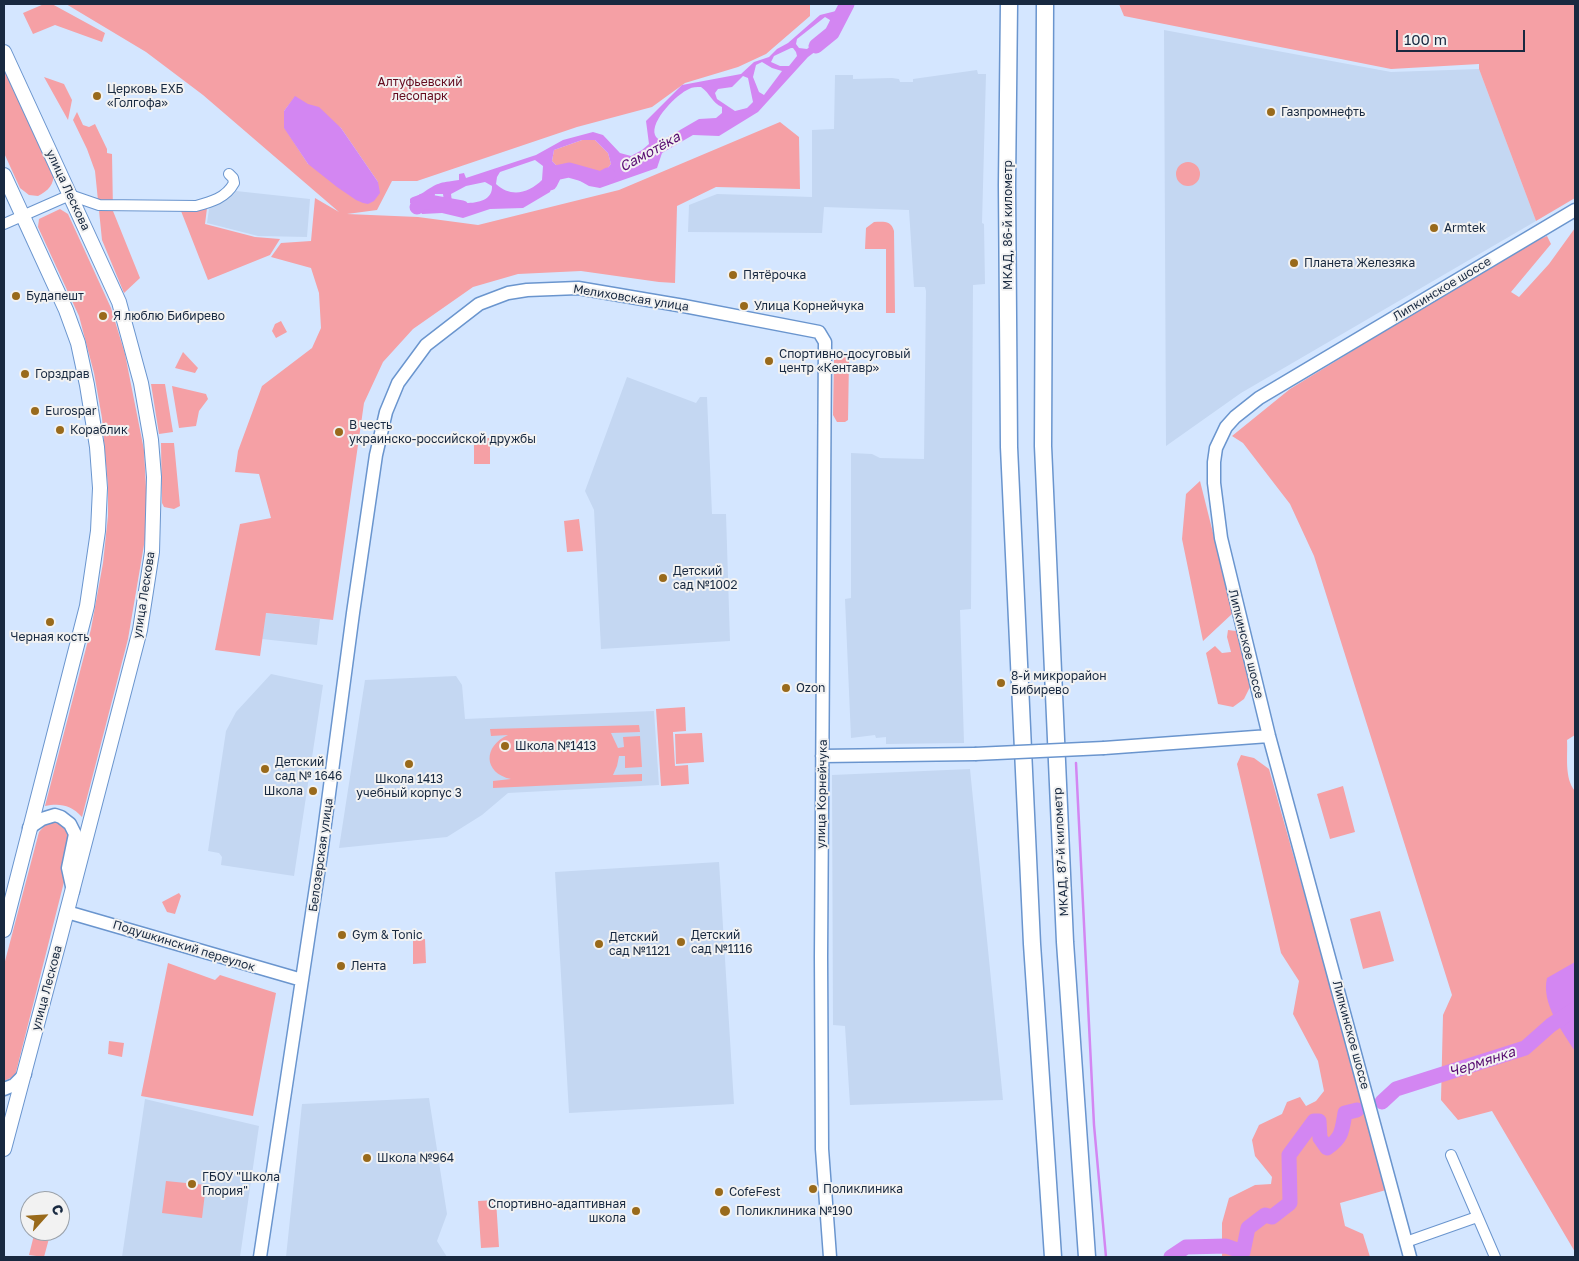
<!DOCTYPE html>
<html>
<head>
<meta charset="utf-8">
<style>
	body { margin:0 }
	#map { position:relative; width:1579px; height:1261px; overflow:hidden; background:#d4e6ff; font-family:"Golos Text",sans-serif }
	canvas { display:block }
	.frame { position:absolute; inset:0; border:5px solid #182940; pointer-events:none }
	.north { position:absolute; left:20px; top:1191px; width:50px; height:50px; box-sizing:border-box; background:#f2f2f2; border:1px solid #9ba2ab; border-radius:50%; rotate:64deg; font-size:14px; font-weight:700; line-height:20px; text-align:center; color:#182940 }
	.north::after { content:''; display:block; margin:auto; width:18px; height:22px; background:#996a1b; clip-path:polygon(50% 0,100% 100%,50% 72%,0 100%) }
	.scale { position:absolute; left:1396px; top:30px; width:129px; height:22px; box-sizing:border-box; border:2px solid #182940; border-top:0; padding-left:6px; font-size:15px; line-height:18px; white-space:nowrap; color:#182940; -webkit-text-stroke:4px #f2f2f2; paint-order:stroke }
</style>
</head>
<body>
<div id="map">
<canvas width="1579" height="1261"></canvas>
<div class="frame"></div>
<div class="north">С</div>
<div class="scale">100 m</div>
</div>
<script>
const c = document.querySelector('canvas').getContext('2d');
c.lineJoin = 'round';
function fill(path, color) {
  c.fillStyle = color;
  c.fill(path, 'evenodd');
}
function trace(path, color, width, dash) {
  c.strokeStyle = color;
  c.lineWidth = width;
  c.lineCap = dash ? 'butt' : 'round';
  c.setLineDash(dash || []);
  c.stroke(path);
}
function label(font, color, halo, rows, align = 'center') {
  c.font = font + ' "Golos Text",sans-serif';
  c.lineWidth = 4;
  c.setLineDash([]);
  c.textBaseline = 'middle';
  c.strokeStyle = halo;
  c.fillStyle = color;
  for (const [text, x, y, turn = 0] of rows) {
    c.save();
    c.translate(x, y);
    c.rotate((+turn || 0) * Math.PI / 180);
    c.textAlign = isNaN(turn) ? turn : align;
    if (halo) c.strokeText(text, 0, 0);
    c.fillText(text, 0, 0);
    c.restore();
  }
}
fill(new Path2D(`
	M 1164,30 L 1391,72 L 1479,69 L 1536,221 L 1241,393 L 1166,446 Z
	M 977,70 L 978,74 L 986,74 L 982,223 L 984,224 L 985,284 L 973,285 L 971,609 L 960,610 L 964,743 L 886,744 L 886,737 L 876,738 L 875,735 L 851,738 L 845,599 L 851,598 L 851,453 L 872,454 L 880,458 L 924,459 L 926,291 L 925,287 L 914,287 L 909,210 L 824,207 L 822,233 L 688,232 L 689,205 L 717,194 L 812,197 L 812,130 L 834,129 L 835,75 L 853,75 L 853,79 L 892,78 L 899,79 L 900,82 L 913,82 L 913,79 Z
	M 236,191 L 310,199 L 307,237 L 258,236 L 207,223 L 209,209 Z
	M 627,377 L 696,403 L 700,397 L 707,397 L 712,514 L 726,514 L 730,641 L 601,649 L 594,510 L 585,491 Z
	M 265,613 L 320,619 L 317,645 L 262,639 Z
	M 271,674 L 323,685 L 294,876 L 221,865 L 222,857 L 219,853 L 208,851 L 226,731 L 236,712 Z
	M 456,676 L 462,685 L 465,719 L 654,711 L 659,785 L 508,793 L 482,815 L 447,837 L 339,848 L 365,680 Z
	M 970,769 L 1003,1100 L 850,1105 L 845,1026 L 833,1025 L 832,775 Z
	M 719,862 L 734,1104 L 569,1113 L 555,872 Z
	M 429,1098 L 447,1214 L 437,1241 L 447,1257 L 286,1257 L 302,1104 Z
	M 145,1099 L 259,1126 L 240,1257 L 122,1257 Z`), '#c4d7f2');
fill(new Path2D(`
	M 44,4 L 52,4 L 105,33 L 102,42 L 55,25 L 33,34 L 23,13 Z
	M 66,4 L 810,4 L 810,16 L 766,54 L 738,67 L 685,83 L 652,107 L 577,127 L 417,181 L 392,181 L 377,210 L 347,214 L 418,217 L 478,225 L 619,190 L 780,122 L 799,137 L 800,189 L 716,187 L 677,206 L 675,283 L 659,282 L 581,271 L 518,274 L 473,287 L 413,329 L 383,362 L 364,403 L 333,620 L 266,613 L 260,656 L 215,650 L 240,524 L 271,518 L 259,474 L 235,472 L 238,451 L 262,386 L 312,348 L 321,328 L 319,293 L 311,268 L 271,257 L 281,243 L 311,241 L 315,198 L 339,212 L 203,95 L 146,52 ZM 295,97 L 341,128 L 378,182 L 308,164 L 284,127 L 284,111 Z
	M 1119,4 L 1575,4 L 1575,198 L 1536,221 L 1479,69 L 1479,64 L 1391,69 L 1124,16 Z
	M 4,68 L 53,173 C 55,184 48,191 38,196 L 29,195 L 20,188 L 4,153 Z
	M 44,77 L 64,84 L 72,100 L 68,120 Z
	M 77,112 L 83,125 L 89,127 L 95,124 L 107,149 L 107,153 L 112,154 L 113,211 L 140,278 L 124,293 L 102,240 L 95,171 L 87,149 L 73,120 Z
	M 582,140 L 595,140 L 608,153 L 611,164 L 602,175 C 583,177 565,176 552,161 L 554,150 Z
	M1176 174a12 12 0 1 1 24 0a12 12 0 1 1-24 0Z
	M 207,208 L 205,224 L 255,237 L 280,239 L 270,255 L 208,280 L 181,211 Z
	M 60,209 L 68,214 L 111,308 L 125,354 L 144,450 L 146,488 L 146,533 L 128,639 L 82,817 C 71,805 60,803 45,806 L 91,629 L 103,563 L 108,516 L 108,487 L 102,418 L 94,373 L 79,316 L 38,227 L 39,219 Z
	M 874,222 C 883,222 891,220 894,231 L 895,313 L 886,313 L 886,249 L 865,249 L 866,228 Z
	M 1575,228 L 1575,735 L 1567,740 C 1568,755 1564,778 1575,791 L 1575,1252 L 1492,1111 L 1458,1120 L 1441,1100 L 1443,1015 L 1452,995 L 1314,556 L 1290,504 L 1243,443 L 1232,436 L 1290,389 L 1526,245 L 1547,236 L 1551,244 L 1511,292 L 1519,297 L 1549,264 Z
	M 281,321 L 287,332 L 276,338 L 272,331 L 275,324 Z
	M 183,352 L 198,368 L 195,373 L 175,368 Z
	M 842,355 L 847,357 L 849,360 L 848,420 L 845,422 L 837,422 L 833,415 L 834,360 Z
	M 151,384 L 165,384 L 173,432 L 159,434 Z
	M 172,386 L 206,394 L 208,399 L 199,411 L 196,426 L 179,428 Z
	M 474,438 L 490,438 L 490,464 L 474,464 Z
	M 161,443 L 174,443 L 180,506 L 174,509 L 164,507 L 162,503 Z
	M 1200,481 L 1233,613 L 1203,641 L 1182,539 L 1186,494 Z
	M 579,519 L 583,551 L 567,552 L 564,521 Z
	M 1228,630 L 1236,631 L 1252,683 L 1244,699 L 1233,707 L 1218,704 L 1206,653 L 1215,646 L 1222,653 L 1231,652 L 1227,637 Z
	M 685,707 L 686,731 L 673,732 L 675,766 L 688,765 L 689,784 L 661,786 L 656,709 Z
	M 639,725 L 640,732 L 611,733 L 618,748 L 624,747 L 623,737 L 640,736 L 642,767 L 625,768 L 625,756 L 619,756 L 617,766 L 613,775 L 642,774 L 642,781 L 493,788 L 493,781 L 511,779 C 483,773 483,746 508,735 L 491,736 L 490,729 Z
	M 702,733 L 704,762 L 676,764 L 675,734 Z
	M 1241,755 L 1254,758 L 1269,769 L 1365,1109 L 1386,1190 L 1340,1203 L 1345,1226 L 1363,1234 L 1370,1257 L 1222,1257 L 1222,1223 L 1229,1198 L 1255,1185 L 1271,1184 L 1272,1177 L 1255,1156 L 1252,1140 L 1259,1125 L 1282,1114 L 1287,1102 L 1300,1097 L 1306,1106 L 1316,1101 L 1324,1091 L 1318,1061 L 1293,1014 L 1299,981 L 1281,953 L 1237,764 Z
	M 1343,786 L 1355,832 L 1330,839 L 1317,794 Z
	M 52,822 L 64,824 L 71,833 L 65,878 L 15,1076 L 4,1081 L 4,965 L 39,832 L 46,824 Z
	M 179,893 L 181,896 L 175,914 L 167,912 L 162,902 Z
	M 1380,911 L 1394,961 L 1363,969 L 1350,919 Z
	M 425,939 L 426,963 L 413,964 L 413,940 Z
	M 168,963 L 215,980 L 220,975 L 276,993 L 253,1116 L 141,1096 Z
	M 109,1041 L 124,1043 L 122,1057 L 108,1054 Z
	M 166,1181 L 206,1185 L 202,1218 L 162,1213 Z
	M 496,1200 L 499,1247 L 481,1248 L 478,1201 Z
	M 35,1231 L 51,1231 L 44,1257 L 29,1255 Z`), '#f5a0a5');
fill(new Path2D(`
	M 840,10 L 845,13 L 824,45 L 808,57 L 758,112 L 719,136 L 693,135 L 662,153 L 657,168 L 600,188 L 589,186 L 573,177 L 559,177 L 553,183 L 550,192 L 523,208 L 490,209 L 463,218 L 442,213 L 422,214 L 417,207 L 410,203 L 410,199 C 413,196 417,196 421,194 C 439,182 438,183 459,180 L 459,174 L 464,173 L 466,178 L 536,155 L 563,140 L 593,132 L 603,135 L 620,153 L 631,156 L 642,150 L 649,144 L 646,121 L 682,85 L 741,74 L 754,62 L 769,57 L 777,49 L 788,43 L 820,15 ZM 825,17 L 830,20 C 829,34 818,41 807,49 L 799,48 L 796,44 L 797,39 ZM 791,48 L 793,48 L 796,52 L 797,56 L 789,66 L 780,66 L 771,62 L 774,56 ZM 762,62 L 772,68 L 782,71 L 764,95 L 759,92 L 753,77 L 756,65 ZM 743,76 L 748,78 L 753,102 L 747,108 L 735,111 L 717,99 L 715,93 L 718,89 L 732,87 ZM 701,87 C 710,93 712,103 722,107 L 722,113 L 716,118 L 699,119 L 661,141 C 659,139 656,138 655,135 C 650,121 677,94 689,89 C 692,87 697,87 701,87 ZM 582,140 L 595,140 L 608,153 L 611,164 L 602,175 C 584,177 565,176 552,161 L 554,150 ZM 535,160 L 543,166 L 542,180 C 529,193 511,198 496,184 L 497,177 L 500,172 ZM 485,182 L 492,186 C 493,205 466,204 452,202 L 451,194 L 466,186 ZM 435,194 L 443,194 L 444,201 L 442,206 L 436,205 L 434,200 Z
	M 295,96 L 308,104 L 319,107 L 341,128 L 378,182 L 380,193 L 374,201 L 368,204 L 363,203 L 356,200 L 337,187 L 308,164 L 284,128 L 284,111 Z
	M 1575,962 L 1575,1051 C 1562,1031 1541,1003 1547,978 Z`), '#d386f2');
trace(new Path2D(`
	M 1076,763 L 1094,1125 L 1106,1257`), '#d386f2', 2.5);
trace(new Path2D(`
	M 816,46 L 832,33 L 847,4
	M 550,183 L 555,173 L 569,170 L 601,179 L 608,175
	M 417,207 L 423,201 L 462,208
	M 1382,1102 L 1396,1089 L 1525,1048 L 1551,1025 L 1575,1009
	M 1171,1257 L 1186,1247 L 1226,1246 L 1243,1252 L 1248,1228 L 1265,1215 L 1272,1217 L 1290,1203 L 1289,1155 L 1314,1121 L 1319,1121 L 1320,1138 L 1327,1148 C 1342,1138 1342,1131 1345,1113 L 1357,1110`), '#d386f2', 15);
const minor = new Path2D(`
	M 4,224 L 70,195 L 99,205 L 196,206 C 211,202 226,198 234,183 L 233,178 L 229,174
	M 1451,1155 L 1495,1257
	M 1406,1242 L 1477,1217`);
const tertiary = new Path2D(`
	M 1104,748 L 1269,736
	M 822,756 L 975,754
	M 29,828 L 42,819 L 55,815 L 61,817 L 70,824 L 75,834 L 68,868 L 73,891
	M 67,912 L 302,980
	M 4,1089 L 14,1085 L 25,1074
	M 260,1257 L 321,854 L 353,613 L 376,455 L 386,412 L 398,383 L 426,345 L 479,304 L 508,293 L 527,290 L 578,288 L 684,306 L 819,332 L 825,342 L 821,956 L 822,1149 L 830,1257
	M 1410,1257 L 1269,736 L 1221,538 L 1214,483 L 1214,462 L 1216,448 L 1226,427 L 1235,417 L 1259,398 L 1575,210`);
const secondary = new Path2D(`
	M 4,52 L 119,302 L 141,383 L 151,440 L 154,477 L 152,552 L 140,630 L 59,942 L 4,1149
	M 4,175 L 66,310 L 78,343 L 87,385 L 97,447 L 100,488 L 98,531 L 87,606 L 4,930`);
const trunk = new Path2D(`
	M 1009,4 L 1007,185 L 1009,447 L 1032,944 L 1053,1257
	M 1045,4 L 1043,446 L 1065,942 L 1087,1257`);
trace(minor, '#6a95ce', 12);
trace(tertiary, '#6a95ce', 15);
trace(secondary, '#6a95ce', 16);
trace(trunk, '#6a95ce', 19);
trace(minor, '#fff', 10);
trace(tertiary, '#fff', 12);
trace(secondary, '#fff', 14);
trace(trunk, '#fff', 16);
const tertiaryBridge = new Path2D(`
	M 975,754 L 1104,748`);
trace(tertiaryBridge, '#6a95ce', 15, []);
trace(tertiaryBridge, '#fff', 12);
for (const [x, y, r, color] of [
	[97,96,5,"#996a1b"],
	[1271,112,5,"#996a1b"],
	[1434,228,5,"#996a1b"],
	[1294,263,5,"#996a1b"],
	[733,275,5,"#996a1b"],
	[16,296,5,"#996a1b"],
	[744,306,5,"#996a1b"],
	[103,316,5,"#996a1b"],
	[769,361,5,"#996a1b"],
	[25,374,5,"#996a1b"],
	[35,411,5,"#996a1b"],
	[60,430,5,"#996a1b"],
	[339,432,5,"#996a1b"],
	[663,578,5,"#996a1b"],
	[50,622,5,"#996a1b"],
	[1001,683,5,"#996a1b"],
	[786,688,5,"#996a1b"],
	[505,746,5,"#996a1b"],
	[409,764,5,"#996a1b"],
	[265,769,5,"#996a1b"],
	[313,791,5,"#996a1b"],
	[342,935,5,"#996a1b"],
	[681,942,5,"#996a1b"],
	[599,944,5,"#996a1b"],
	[341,966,5,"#996a1b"],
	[367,1158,5,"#996a1b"],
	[192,1184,5,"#996a1b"],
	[813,1189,5,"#996a1b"],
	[719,1192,5,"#996a1b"],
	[636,1211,5,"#996a1b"],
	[725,1211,6,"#996a1b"]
]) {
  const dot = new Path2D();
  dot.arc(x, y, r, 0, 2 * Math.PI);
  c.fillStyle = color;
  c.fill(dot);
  trace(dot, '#f2f2f2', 2);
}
label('12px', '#630a1e', '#f2f2f2', [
	["Алтуфьевский",420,82],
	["лесопарк",420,96]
]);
label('12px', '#182940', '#f2f2f2', [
	["Церковь ЕХБ",107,89],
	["«Голгофа»",107,103],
	["Газпромнефть",1281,112],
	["Armtek",1444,228],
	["Планета Железяка",1304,263],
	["Пятёрочка",743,275],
	["Будапешт",26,296],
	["Улица Корнейчука",754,306],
	["Я люблю Бибирево",113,316],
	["Спортивно-досуговый",779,354],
	["центр «Кентавр»",779,368],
	["Горздрав",35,374],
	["Eurospar",45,411],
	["В честь",349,425],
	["украинско-российской дружбы",349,439],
	["Кораблик",70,430],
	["Детский",673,571],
	["сад №1002",673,585],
	["Черная кость",50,637,"center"],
	["8-й микрорайон",1011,676],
	["Бибирево",1011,690],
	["Ozon",796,688],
	["Школа №1413",515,746],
	["Детский",275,762],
	["сад № 1646",275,776],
	["Школа 1413",409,779,"center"],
	["учебный корпус 3",409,793,"center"],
	["Школа",303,791,"right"],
	["Gym & Tonic",352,935],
	["Детский",691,935],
	["сад №1116",691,949],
	["Детский",609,937],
	["сад №1121",609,951],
	["Лента",351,966],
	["Школа №964",377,1158],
	["ГБОУ \"Школа",202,1177],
	["Глория\"",202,1191],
	["Поликлиника",823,1189],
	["CofeFest",729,1192],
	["Спортивно-адаптивная",626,1204,"right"],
	["школа",626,1218,"right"],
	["Поликлиника №190",736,1211]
], 'left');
label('12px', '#182940', '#f2f2f2', [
	["улица Лескова",68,190,65],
	["МКАД, 86-й километр",1008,225,-90],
	["Липкинское шоссе",1442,289,-31],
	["Мелиховская улица",631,298,9],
	["улица Лескова",144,595,-81],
	["Липкинское шоссе",1246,644,76],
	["улица Корнейчука",822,794,-89],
	["МКАД, 87-й километр",1061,852,-93],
	["Белозерская улица",321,855,-82],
	["Подушкинский переулок",184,946,17],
	["улица Лескова",47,988,-75],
	["Липкинское шоссе",1351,1035,75]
]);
label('italic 14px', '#570b70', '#f2f2f2', [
	["Самотёка",650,152,-29],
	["Чермянка",1482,1062,-18]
]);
</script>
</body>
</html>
